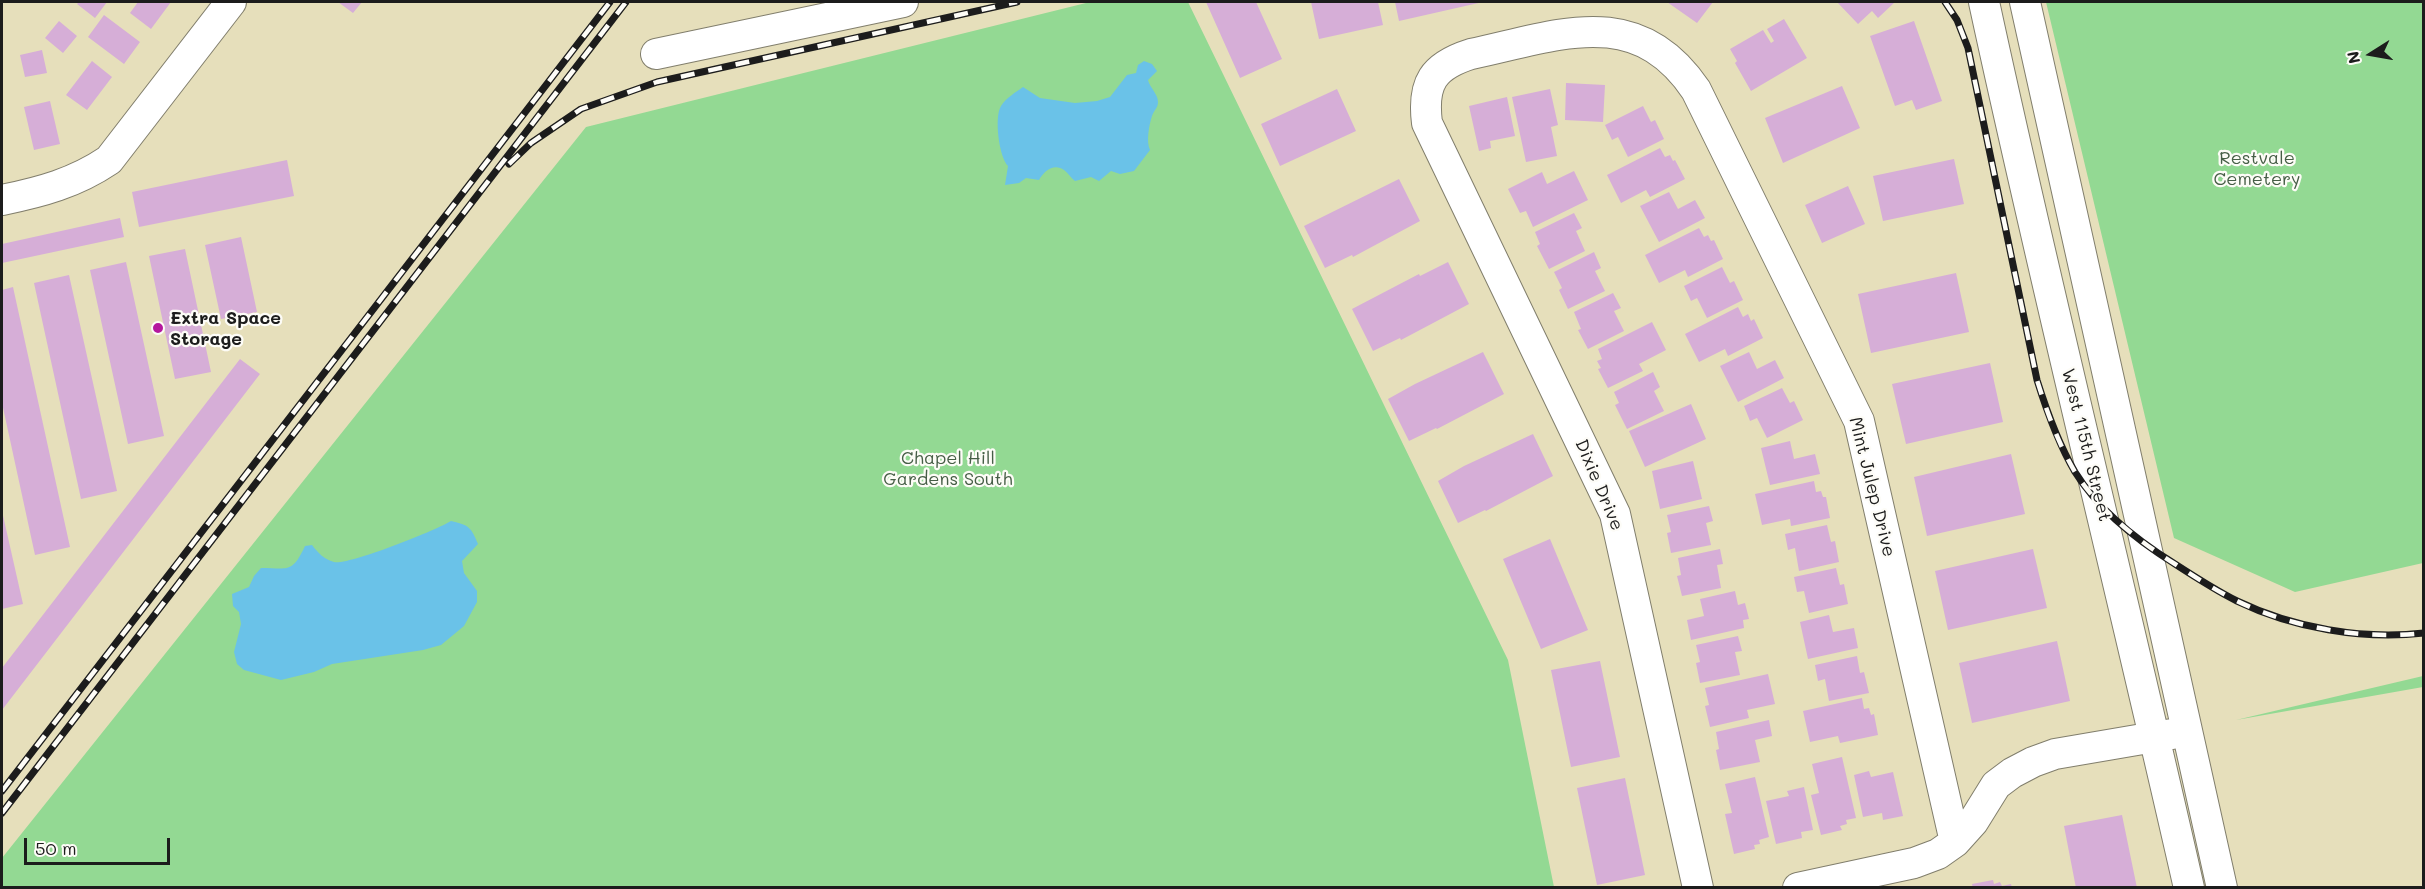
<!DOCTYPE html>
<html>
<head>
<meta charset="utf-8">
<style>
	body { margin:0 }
	#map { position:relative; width:2425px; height:889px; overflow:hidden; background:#e6dfbb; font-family:Mali,sans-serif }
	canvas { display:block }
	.frame { position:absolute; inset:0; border:3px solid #1c1c1c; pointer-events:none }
	.north { position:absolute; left:2341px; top:24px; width:60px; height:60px; -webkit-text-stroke:4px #fdfcf7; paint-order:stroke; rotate:259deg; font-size:16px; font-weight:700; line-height:24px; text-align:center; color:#1c1c1c }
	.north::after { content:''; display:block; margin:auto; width:21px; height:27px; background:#1c1c1c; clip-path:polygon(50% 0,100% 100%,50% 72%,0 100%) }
	.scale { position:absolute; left:24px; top:838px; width:146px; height:27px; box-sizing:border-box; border:3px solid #1c1c1c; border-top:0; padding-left:8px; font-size:18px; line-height:21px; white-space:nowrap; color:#1c1c1c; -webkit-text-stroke:4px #fdfcf7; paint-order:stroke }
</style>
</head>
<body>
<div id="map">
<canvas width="2425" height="889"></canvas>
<div class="frame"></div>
<div class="north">N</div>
<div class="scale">50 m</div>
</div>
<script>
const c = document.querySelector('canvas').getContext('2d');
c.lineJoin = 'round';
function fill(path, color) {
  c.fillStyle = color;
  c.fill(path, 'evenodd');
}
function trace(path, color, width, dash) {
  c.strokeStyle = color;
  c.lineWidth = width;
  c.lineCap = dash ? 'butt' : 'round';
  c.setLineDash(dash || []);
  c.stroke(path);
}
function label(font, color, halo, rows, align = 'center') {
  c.font = font + ' Mali,sans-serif';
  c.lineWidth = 4.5;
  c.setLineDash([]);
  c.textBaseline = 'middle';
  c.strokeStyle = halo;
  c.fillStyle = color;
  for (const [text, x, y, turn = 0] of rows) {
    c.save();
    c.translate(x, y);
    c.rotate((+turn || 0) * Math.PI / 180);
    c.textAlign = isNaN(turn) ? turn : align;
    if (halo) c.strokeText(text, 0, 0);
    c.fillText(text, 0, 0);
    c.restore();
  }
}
fill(new Path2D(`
	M 1090,2 L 1188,2 L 1508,660 L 1554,887 L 2,888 L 2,858 L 586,127 Z
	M 2046,2 L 2423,2 L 2423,563 L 2295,592 L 2174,538 Z
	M 2423,676 L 2423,687 L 2236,720 Z`), '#93d993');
fill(new Path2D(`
	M 1144,61 L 1152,64 L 1157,71 L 1148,80 C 1150,88 1158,94 1158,102 C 1158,108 1154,110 1152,116 C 1149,125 1146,142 1150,150 L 1134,171 L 1120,174 L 1111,171 L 1099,181 L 1091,177 L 1075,181 C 1071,178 1068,173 1064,170 C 1054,163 1044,171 1039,180 L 1026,178 L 1019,183 L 1005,185 L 1008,166 C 999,157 994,117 1001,106 C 1006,98 1016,92 1023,87 L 1040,98 L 1075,103 L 1097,101 L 1110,97 L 1127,75 L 1136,73 L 1138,65 Z
	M 451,521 C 469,525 471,527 478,544 L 462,561 L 464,573 L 477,591 L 477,602 L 464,626 L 441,645 L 423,650 L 332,664 L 314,672 L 281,680 L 244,670 L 237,664 L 234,652 L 241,624 L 239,612 L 233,606 L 232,594 L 249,587 L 254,576 L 261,568 C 288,568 292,574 305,546 L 312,545 C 318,553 324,559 334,562 C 347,566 437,530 451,521 Z`), '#6ac2e8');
fill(new Path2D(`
	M 79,2 L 107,2 L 95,18 L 77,4 Z
	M 138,2 L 171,2 L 151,29 L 130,13 Z
	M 338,2 L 362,2 L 353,13 Z
	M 1206,2 L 1256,2 L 1282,59 L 1240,78 Z
	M 1311,2 L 1378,2 L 1383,25 L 1319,39 Z
	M 1395,2 L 1483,2 L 1399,21 Z
	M 1667,2 L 1713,2 L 1697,23 Z
	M 1837,2 L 1895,2 L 1878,18 L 1872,11 L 1858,24 Z
	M 104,15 L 140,42 L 124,64 L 88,37 Z
	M 1784,19 L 1807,58 L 1751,91 L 1735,63 L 1737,61 L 1730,49 L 1763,30 L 1771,43 L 1774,41 L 1767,29 Z
	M 59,21 L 77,36 L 63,53 L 45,38 Z
	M 1914,21 L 1942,101 L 1916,110 L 1912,100 L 1895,106 L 1870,36 Z
	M 42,50 L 47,73 L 25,77 L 20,55 Z
	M 92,61 L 112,77 L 87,110 L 66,95 Z
	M 1566,83 L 1605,85 L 1603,122 L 1565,120 Z
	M 1842,86 L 1860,128 L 1783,163 L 1765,118 Z
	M 1337,89 L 1356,131 L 1280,166 L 1261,124 Z
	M 1550,89 L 1558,125 L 1551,127 L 1557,156 L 1526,162 L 1512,97 Z
	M 1507,97 L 1515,136 L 1490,141 L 1491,148 L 1479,151 L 1469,106 Z
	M 50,101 L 60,144 L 34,150 L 24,107 Z
	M 1643,106 L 1651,122 L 1655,120 L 1664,139 L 1628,157 L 1618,137 L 1612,140 L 1605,125 Z
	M 1660,148 L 1665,157 L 1670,155 L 1673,161 L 1675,160 L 1685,179 L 1650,197 L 1646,190 L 1621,203 L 1607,175 Z
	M 1954,159 L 1964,204 L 1883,221 L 1873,176 Z
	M 287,160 L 294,196 L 139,227 L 132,192 Z
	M 1574,171 L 1588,200 L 1533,227 L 1526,211 L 1520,213 L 1508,189 L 1542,172 L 1547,184 Z
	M 1399,179 L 1420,221 L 1353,257 L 1352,255 L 1325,268 L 1304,226 Z
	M 1848,186 L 1865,224 L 1822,243 L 1805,205 Z
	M 1669,192 L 1678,209 L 1695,200 L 1705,218 L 1659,242 L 1640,206 Z
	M 1574,213 L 1582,228 L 1576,231 L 1585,251 L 1549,269 L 1537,246 L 1540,244 L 1535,232 Z
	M 120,218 L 124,237 L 2,263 L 2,244 Z
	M 1699,228 L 1704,237 L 1708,235 L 1711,241 L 1714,240 L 1723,259 L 1688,277 L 1685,270 L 1659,283 L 1645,255 Z
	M 241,237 L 257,312 L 221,319 L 205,245 Z
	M 185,249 L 211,372 L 175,379 L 149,256 Z
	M 1594,252 L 1601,268 L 1595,271 L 1605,291 L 1568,309 L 1559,290 L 1562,288 L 1554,272 Z
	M 126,262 L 164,436 L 128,444 L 90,270 Z
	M 1448,262 L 1469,304 L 1401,340 L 1400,338 L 1373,351 L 1352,309 L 1419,274 L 1420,276 Z
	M 1722,267 L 1730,283 L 1734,281 L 1743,300 L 1707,318 L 1697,298 L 1691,301 L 1684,286 Z
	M 1956,273 L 1969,332 L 1871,353 L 1858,294 Z
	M 69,275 L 117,491 L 81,499 L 34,283 Z
	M 13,287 L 70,547 L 35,555 L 2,403 L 2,290 Z
	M 1613,293 L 1621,308 L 1614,311 L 1624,331 L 1588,349 L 1578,330 L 1581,329 L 1574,312 Z
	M 1738,307 L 1743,317 L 1748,314 L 1751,321 L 1754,319 L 1763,338 L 1728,356 L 1725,349 L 1699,362 L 1685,334 Z
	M 1652,322 L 1666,350 L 1639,364 L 1643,371 L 1608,388 L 1598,369 L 1601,368 L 1597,361 L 1602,359 L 1598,349 Z
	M 1483,352 L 1504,394 L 1437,429 L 1436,428 L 1409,441 L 1388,399 L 1415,384 Z
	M 1749,352 L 1757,369 L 1775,360 L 1784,378 L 1738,402 L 1720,366 Z
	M 240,359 L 260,374 L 2,710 L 2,668 Z
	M 1990,363 L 2003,422 L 1906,444 L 1892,384 Z
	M 1653,372 L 1660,387 L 1654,391 L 1664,411 L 1627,429 L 1615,405 L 1619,403 L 1614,392 Z
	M 1782,388 L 1790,403 L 1794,401 L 1803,420 L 1767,438 L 1757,418 L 1750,421 L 1744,406 Z
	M 1691,404 L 1706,439 L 1645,467 L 1629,431 Z
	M 1533,434 L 1553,476 L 1486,511 L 1485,510 L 1458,523 L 1438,481 L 1464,466 Z
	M 1790,441 L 1794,459 L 1815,454 L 1820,474 L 1770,485 L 1761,448 Z
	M 2011,454 L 2025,514 L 1927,536 L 1914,477 Z
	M 1693,461 L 1702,499 L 1660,509 L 1652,471 Z
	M 1814,481 L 1816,492 L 1821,491 L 1823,497 L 1826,497 L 1830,518 L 1791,526 L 1790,519 L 1762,525 L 1755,494 Z
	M 1709,506 L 1713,521 L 1706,523 L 1711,545 L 1671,553 L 1667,533 L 1671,532 L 1667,515 Z
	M 2,511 L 23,604 L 2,609 Z
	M 1827,525 L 1831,542 L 1835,541 L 1839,562 L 1799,571 L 1795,548 L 1788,550 L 1785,534 Z
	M 1550,539 L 1588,630 L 1541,649 L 1503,559 Z
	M 1720,549 L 1723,564 L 1717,565 L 1721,588 L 1682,596 L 1677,576 L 1681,575 L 1678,558 Z
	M 2033,549 L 2047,608 L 1948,630 L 1935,571 Z
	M 1836,568 L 1840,585 L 1844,584 L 1848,604 L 1809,613 L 1804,591 L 1797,592 L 1794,577 Z
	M 1735,591 L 1738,605 L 1745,603 L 1749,619 L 1743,620 L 1744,628 L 1691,640 L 1687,620 L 1704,616 L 1700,599 Z
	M 1829,615 L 1833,632 L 1854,628 L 1858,648 L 1808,659 L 1800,622 Z
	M 1738,636 L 1742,651 L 1735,652 L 1740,675 L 1700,683 L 1696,663 L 1700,662 L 1696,645 Z
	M 2057,641 L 2070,701 L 1972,723 L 1959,663 Z
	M 1857,656 L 1860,673 L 1864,672 L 1869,693 L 1829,701 L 1825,679 L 1818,681 L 1815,665 Z
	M 1600,661 L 1620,757 L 1571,767 L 1551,670 Z
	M 1768,674 L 1775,704 L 1747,710 L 1749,718 L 1710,727 L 1705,706 L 1709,705 L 1705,688 Z
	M 1862,698 L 1864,709 L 1869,708 L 1871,715 L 1874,714 L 1878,735 L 1840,743 L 1838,736 L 1810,742 L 1803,711 Z
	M 1769,720 L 1772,736 L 1755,740 L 1760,762 L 1720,770 L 1716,750 L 1719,749 L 1716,732 Z
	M 1842,757 L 1856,818 L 1846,820 L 1847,824 L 1840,826 L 1842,830 L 1821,835 L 1811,795 L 1819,793 L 1812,764 Z
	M 1869,771 L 1871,777 L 1893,772 L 1903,816 L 1883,820 L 1882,813 L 1863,817 L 1854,775 Z
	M 1755,777 L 1769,837 L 1759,840 L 1760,844 L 1754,845 L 1755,849 L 1734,854 L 1725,814 L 1732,813 L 1725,784 Z
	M 1625,778 L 1645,875 L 1597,885 L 1577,788 Z
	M 1804,787 L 1813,830 L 1801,832 L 1802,838 L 1776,844 L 1766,801 L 1789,796 L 1787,791 Z
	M 2122,815 L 2137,888 L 2076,888 L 2064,826 Z
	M 1993,880 L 1994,884 L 2000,882 L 2002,886 L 2011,884 L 2012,888 L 1973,888 L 1972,884 Z`), '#d6aed7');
const minor = new Path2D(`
	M 1984,2 C 2048,298 2122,592 2189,888
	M 2025,2 L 2222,888
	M 656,54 L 903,2
	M 2,200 C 41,192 75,183 109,160 L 231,2
	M 1698,888 L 1615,514 L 1427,123 C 1422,83 1433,66 1471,54 C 1557,36 1636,1 1696,90 L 1859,421 L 1955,842
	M 1798,888 L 1914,863 L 1938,854 L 1955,842 L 1973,822 L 1996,785 L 2012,773 L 2033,762 L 2055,754 L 2172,734`);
trace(minor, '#817e6c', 32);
trace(minor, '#fff', 30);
const rail = new Path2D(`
	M 1945,2 L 1957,20 L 1968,48 L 2037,380 C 2047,412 2058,443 2075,472 C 2098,509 2138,541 2175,564 C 2195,577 2215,590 2237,601 C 2293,628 2362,640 2424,633
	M 509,164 L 531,143 L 581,109 L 657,82 L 1017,2
	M 2,791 L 610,2
	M 2,813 L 626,2`);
trace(rail, '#1c1c1c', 7);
trace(rail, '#fdfcf7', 4.5, [14]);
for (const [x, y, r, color] of [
	[158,328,6,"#b5179e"]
]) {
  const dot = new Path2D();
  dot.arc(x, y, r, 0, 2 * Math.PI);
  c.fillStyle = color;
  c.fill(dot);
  trace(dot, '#fdfcf7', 2);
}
label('18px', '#465e46', '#fdfcf7', [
	["Restvale",2257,158],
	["Cemetery",2257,179],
	["Chapel Hill",948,458],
	["Gardens South",948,479]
]);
label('bold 18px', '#1c1c1c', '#fdfcf7', [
	["Extra Space",170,318],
	["Storage",170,339]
], 'left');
label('18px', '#1c1c1c', '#fdfcf7', [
	["West 115th Street",2086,445,76],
	["Dixie Drive",1599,485,67],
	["Mint Julep Drive",1872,487,76]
]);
</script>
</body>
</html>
